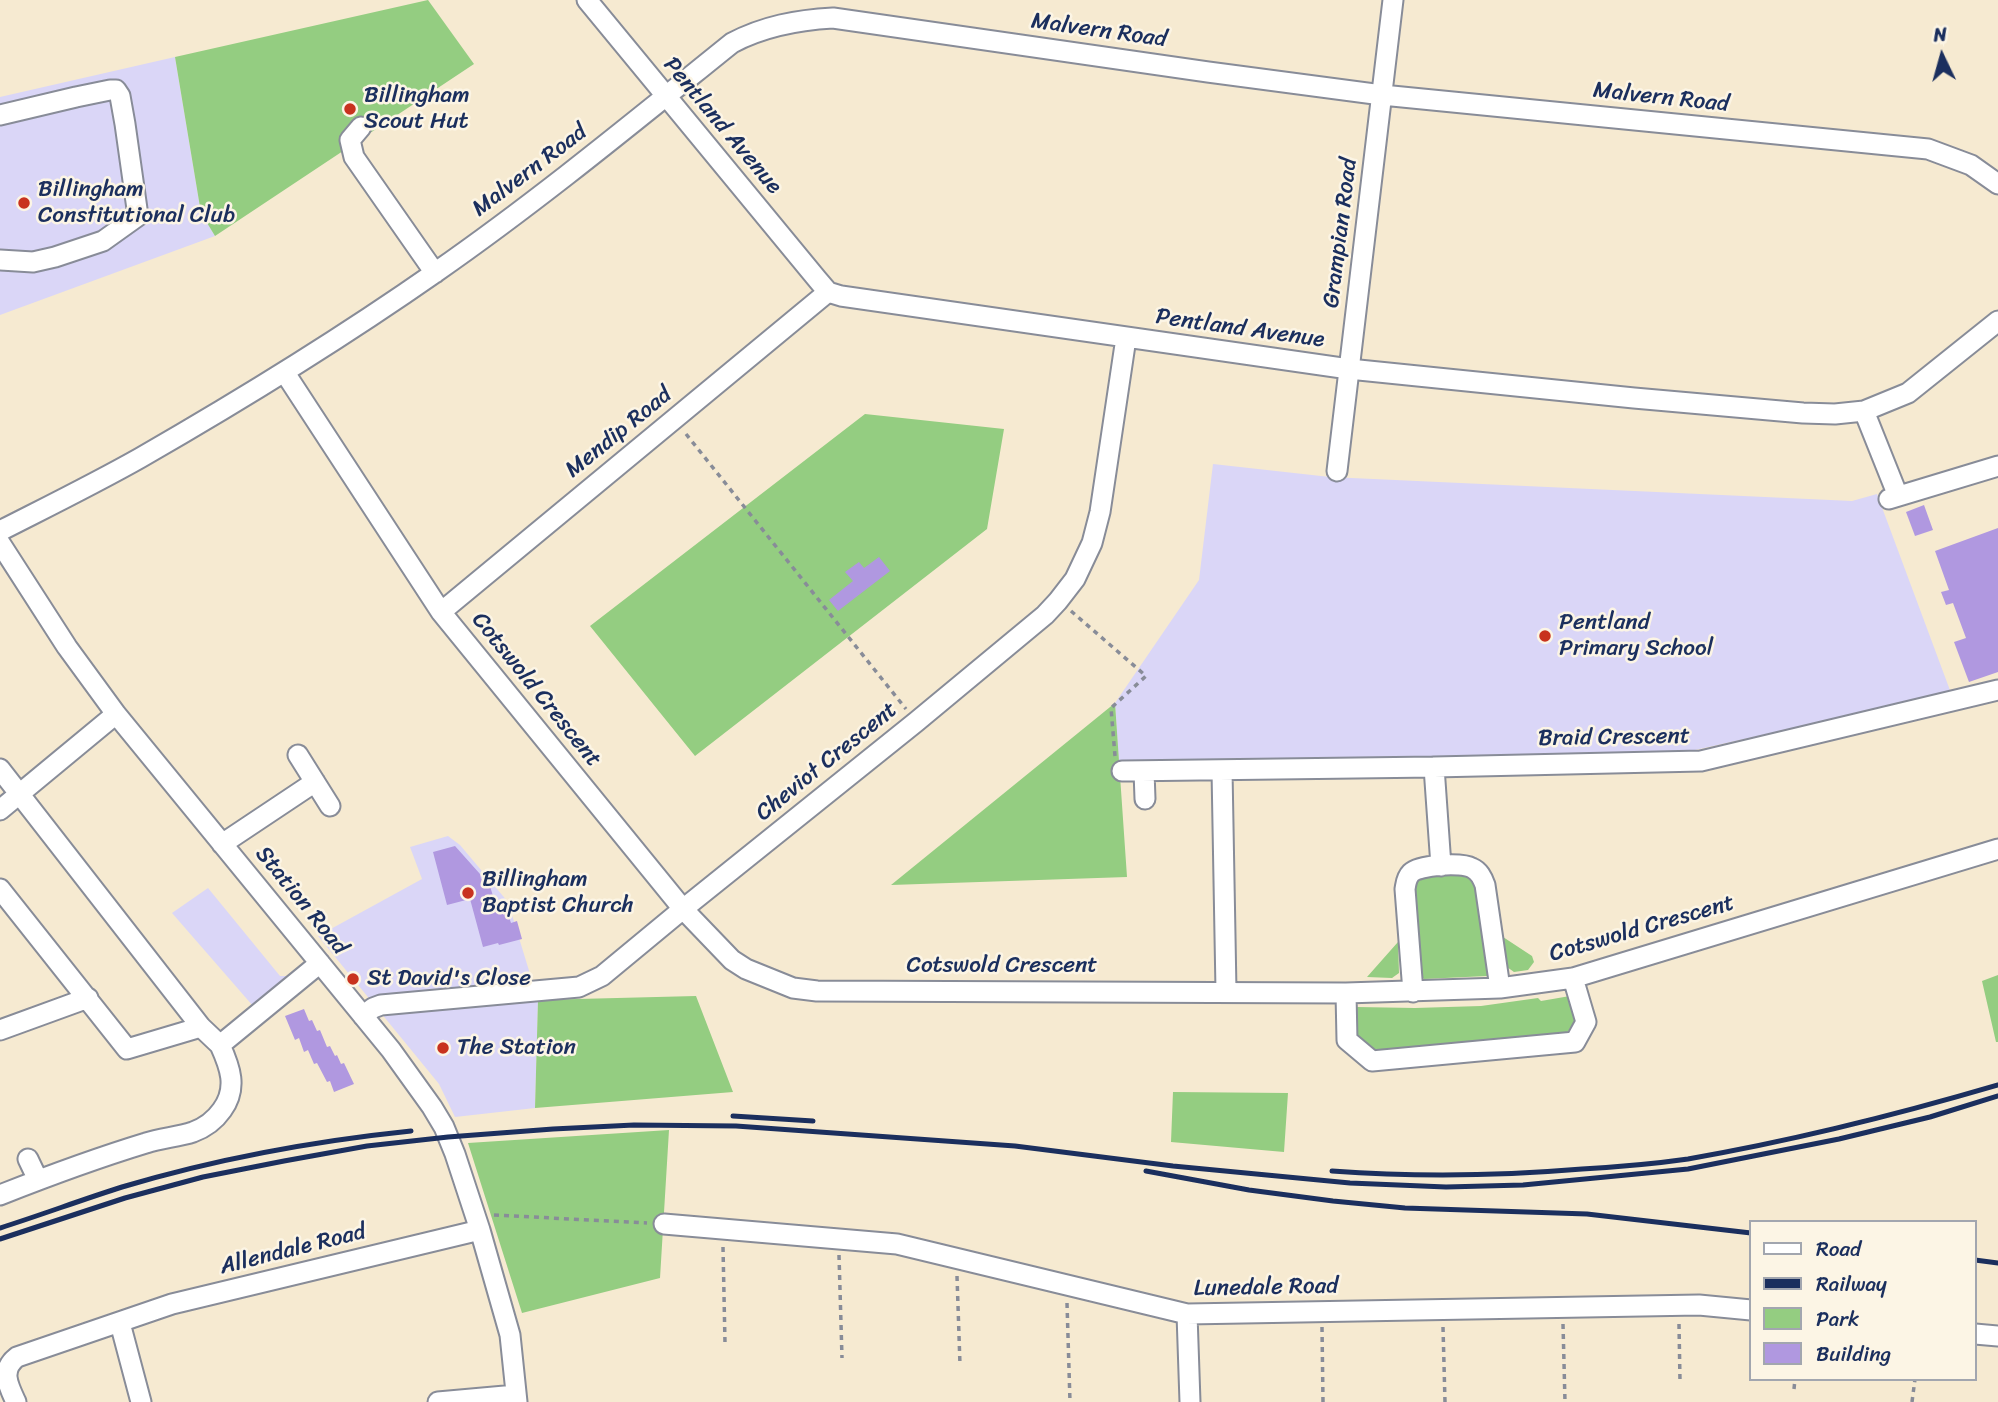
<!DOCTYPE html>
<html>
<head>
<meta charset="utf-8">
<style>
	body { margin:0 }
	#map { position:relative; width:1998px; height:1402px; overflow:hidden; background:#f6ead1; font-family:Sriracha,sans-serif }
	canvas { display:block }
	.legend { position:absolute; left:1749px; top:1220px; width:228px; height:161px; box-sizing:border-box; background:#fcf5e5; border:2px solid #a2a6af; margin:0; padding:9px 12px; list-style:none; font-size:21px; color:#1b2f5e }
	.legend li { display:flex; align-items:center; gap:14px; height:35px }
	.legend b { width:35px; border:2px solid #a2a6af }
	.north { position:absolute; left:1907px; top:21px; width:70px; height:70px; -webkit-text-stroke:5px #fcf5e5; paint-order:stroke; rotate:355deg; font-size:19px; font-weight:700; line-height:28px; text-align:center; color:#1b2f5e }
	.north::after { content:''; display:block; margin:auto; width:24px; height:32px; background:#1b2f5e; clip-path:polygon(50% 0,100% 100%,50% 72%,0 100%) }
</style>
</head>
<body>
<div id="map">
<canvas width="1998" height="1402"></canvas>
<ul class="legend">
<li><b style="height:9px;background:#fff"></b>Road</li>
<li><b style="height:9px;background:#1b2f5e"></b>Railway</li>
<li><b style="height:19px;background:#94cd81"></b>Park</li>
<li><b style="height:19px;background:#b098e0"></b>Building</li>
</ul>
<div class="north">N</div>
</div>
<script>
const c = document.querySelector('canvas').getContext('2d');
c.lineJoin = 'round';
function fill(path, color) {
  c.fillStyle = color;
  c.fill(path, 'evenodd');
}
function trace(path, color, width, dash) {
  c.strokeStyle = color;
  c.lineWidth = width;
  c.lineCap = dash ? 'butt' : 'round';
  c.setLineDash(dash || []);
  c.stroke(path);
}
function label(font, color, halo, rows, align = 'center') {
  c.font = font + ' Sriracha,sans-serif';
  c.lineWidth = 5;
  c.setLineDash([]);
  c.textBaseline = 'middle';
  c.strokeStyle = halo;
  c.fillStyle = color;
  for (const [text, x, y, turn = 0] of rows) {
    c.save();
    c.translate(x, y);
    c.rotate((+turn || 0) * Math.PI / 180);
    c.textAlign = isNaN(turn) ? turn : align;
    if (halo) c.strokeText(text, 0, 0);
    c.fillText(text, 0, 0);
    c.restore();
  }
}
fill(new Path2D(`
	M 175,57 L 201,213 L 215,236 L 0,315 L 0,97 Z
	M 1213,464 L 1330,477 L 1852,501 L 1877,494 L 1951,693 L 1686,752 L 1119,763 L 1115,703 L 1199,580 Z
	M 448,836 L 460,845 L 508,902 L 538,1000 L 535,1108 L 455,1117 L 439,1084 L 318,936 L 422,879 L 410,847 Z
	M 208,888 L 280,976 L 300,976 L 253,1006 L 172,913 Z`), '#dad6f7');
fill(new Path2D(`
	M 428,0 L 474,64 L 215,236 L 201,213 L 175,57 Z
	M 865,414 L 1004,429 L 987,529 L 695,756 L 590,626 Z
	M 1115,703 L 1127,877 L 891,885 Z
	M 1467,873 L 1475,880 L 1491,969 L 1487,976 L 1424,979 L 1420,976 L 1411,888 L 1416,881 L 1422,876 Z
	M 1503,937 L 1532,956 L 1534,962 L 1528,970 L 1514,972 L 1507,967 Z
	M 1398,942 L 1399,973 L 1392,978 L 1367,977 Z
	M 1998,975 L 1998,1042 L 1996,1042 L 1982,981 Z
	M 696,996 L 733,1092 L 535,1108 L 538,1000 Z
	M 1570,996 L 1577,1018 L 1565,1036 L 1369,1056 L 1352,1035 L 1352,1011 L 1357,1007 L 1415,1008 L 1481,1006 L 1538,998 L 1541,1001 Z
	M 1173,1092 L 1288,1093 L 1284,1152 L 1171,1142 Z
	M 669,1130 L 660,1278 L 522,1313 L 468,1143 Z`), '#94cd81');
fill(new Path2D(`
	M 1924,505 L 1933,530 L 1915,536 L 1906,512 Z
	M 1998,528 L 1998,672 L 1969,682 L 1954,642 L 1966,638 L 1953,603 L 1946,605 L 1941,592 L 1949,590 L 1935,551 Z
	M 879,557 L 890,571 L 838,611 L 829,600 L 853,581 L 845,572 L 859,562 L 864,568 Z
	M 455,846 L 480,874 L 481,879 L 485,878 L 487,886 L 490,886 L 498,913 L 507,911 L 511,923 L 517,921 L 522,939 L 499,945 L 498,943 L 483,947 L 470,899 L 447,905 L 433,852 Z
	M 304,1009 L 309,1021 L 312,1020 L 317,1031 L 320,1030 L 327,1047 L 330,1046 L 335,1056 L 337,1055 L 341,1064 L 344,1063 L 354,1084 L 334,1092 L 330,1081 L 327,1082 L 317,1063 L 314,1064 L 308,1050 L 304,1052 L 299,1038 L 295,1040 L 285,1016 Z`), '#b098e0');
const minor = new Path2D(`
	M 587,0 L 817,279 L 828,292 L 841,296 L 1349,369 L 1634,398 L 1803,413 L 1835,414 L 1864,411 L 1908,393 L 1998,321
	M 0,115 L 76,97 L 110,90 L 116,90 L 120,96 L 125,124 L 138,216 L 103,241 L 55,257 L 33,262 L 0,260
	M 361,127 L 350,140 L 354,157 L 435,273
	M 285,373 L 441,612 L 683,909 L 732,960 L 746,969 L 793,988 L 817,991 L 1346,993 L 1500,988 L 1573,978 L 1998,849
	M 1864,411 L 1898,496
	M 1337,471 L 1393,0
	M 1889,499 L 1998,466
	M 0,531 C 47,507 94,484 140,458 C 241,400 340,339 436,272 C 538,201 635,121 732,43 C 764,26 797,20 833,18 L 1208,72 L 1382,95 L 1928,149 L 1971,165 L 1998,184
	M 0,543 L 67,647 L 116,714 L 391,1050 L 432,1107 L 444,1127 L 455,1154 L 480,1230 L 510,1335 L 517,1402
	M 441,612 L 828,292
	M 298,755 L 330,806
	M 1434,767 L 1441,866
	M 0,769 L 201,1027 L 220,1045
	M 1222,770 L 1226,991
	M 1122,771 L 1434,767 L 1701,761 L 1998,690
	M 1144,771 L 1145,799
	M 0,810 L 116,714
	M 222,844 L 315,782
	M 0,889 L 127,1049 L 201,1027
	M 1413,992 L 1405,889 C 1406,884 1406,878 1411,873 C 1419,865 1461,862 1472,868 C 1479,871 1482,877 1485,885 L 1500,988
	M 1346,993 L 1347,1040 L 1372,1061 L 1575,1042 L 1586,1022 L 1573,978
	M 363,1016 L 373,1008 L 381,1005 L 579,987 L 602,976 L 683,909 L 916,722 L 1045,615 L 1058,601 L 1075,579 L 1092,543 L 1100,512 L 1126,338
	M 0,1030 L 88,998
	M 28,1159 L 38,1180
	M 0,1195 C 48,1176 97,1158 146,1143 C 161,1138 178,1137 193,1132 C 204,1128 215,1120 222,1110 C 238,1088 230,1067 220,1045 L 320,963
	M 664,1224 L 897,1244 L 1187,1314 L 1699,1305 L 1751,1310
	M 1187,1314 L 1190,1402
	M 120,1323 L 141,1402
	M 1975,1334 L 1998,1336
	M 16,1402 C 8,1385 0,1370 17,1357 L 172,1304 L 480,1230
	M 438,1402 L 516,1395`);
trace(minor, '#888c98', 23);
trace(new Path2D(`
	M 686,434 L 906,709
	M 1071,611 L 1146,676 L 1111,708 L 1115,756
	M 494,1215 L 647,1223
	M 723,1247 L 725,1343
	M 839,1255 L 842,1358
	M 957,1276 L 960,1365
	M 1067,1303 L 1070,1402
	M 1563,1324 L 1565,1402
	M 1679,1324 L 1680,1381
	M 1322,1327 L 1323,1402
	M 1443,1327 L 1445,1402
	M 1794,1389 L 1795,1379
	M 1912,1402 L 1915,1379`), '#888c98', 3.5, [5, 5]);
trace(minor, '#fff', 19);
trace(new Path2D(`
	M 733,1116 L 813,1121
	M 1146,1171 L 1249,1190 L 1333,1201 L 1405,1208 L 1587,1214 L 1751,1233
	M 1332,1171 C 1416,1177 1498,1176 1582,1169 C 1617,1167 1653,1164 1688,1159 C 1792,1141 1896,1115 1998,1085
	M 0,1228 C 41,1215 81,1200 122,1187 C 216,1159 314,1141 411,1131
	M 0,1239 L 125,1198 L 203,1177 L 284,1161 L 367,1146 L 448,1137 L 553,1129 L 634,1125 L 736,1126 L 1015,1146 L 1173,1166 L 1350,1183 L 1446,1187 L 1523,1185 L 1688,1169 L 1839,1139 L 1930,1117 L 1998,1096
	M 1975,1260 L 1998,1263`), '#1b2f5e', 5);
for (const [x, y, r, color] of [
	[350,109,7,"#c8321e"],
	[24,203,7,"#c8321e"],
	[1545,636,7,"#c8321e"],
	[468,893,7,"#c8321e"],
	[353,979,7,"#c8321e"],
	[443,1048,7,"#c8321e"]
]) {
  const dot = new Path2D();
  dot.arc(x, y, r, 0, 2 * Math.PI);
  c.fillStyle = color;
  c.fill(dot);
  trace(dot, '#fcf5e5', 2.5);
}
label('23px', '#1b2f5e', '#fcf5e5', [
	["Malvern Road",1099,31,8],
	["Malvern Road",1661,98,6],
	["Pentland Avenue",722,126,50],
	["Malvern Road",530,171,-37],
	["Grampian Road",1341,233,-83],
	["Pentland Avenue",1240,329,8],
	["Mendip Road",619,433,-39],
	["Cotswold Crescent",536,690,51],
	["Braid Crescent",1614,738,-1],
	["Cheviot Crescent",827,762,-39],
	["Station Road",301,901,51],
	["Cotswold Crescent",1642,929,-16],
	["Cotswold Crescent",1002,966],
	["Allendale Road",293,1250,-14],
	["Lunedale Road",1266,1288,-1]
]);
label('23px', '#1b2f5e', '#fcf5e5', [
	["Billingham",364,96],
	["Scout Hut",364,122],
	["Billingham",38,190],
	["Constitutional Club",38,216],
	["Pentland",1559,623],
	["Primary School",1559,649],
	["Billingham",482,880],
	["Baptist Church",482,906],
	["St David's Close",367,979],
	["The Station",457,1048]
], 'left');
</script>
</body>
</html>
